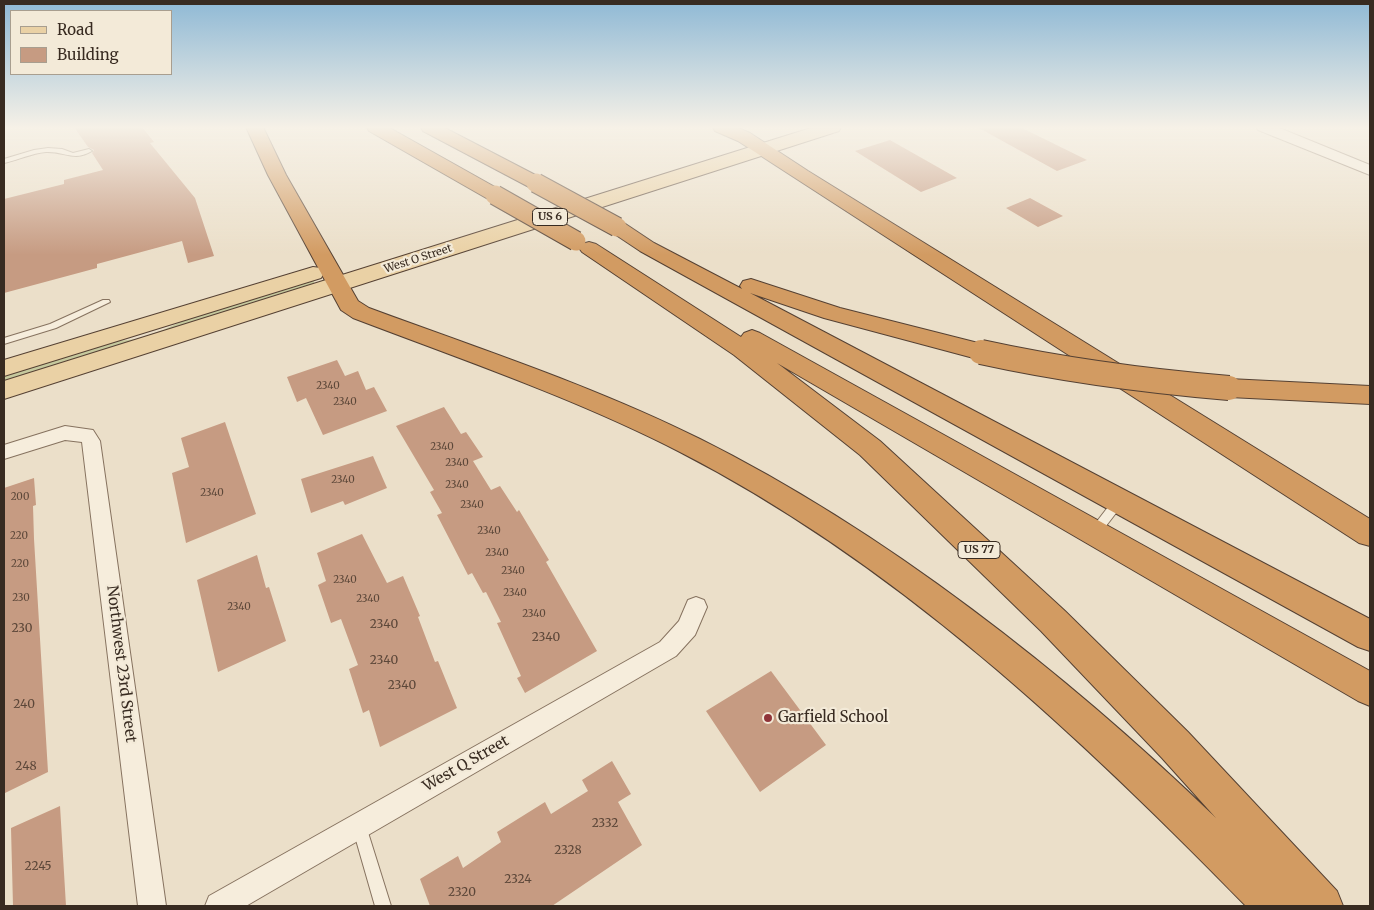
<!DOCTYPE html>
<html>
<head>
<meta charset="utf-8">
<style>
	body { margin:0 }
	#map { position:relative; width:1374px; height:910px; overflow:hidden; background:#ebdfc9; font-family:Merriweather,serif }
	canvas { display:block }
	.frame { position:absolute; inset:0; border:5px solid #382b21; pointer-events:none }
	.legend { position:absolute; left:10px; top:10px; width:162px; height:65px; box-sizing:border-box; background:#f3ead8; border:1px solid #a89e8f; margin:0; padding:6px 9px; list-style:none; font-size:15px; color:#382b21 }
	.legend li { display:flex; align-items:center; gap:10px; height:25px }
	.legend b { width:25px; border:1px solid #a89e8f }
</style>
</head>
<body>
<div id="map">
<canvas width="1374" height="910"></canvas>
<div class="frame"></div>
<ul class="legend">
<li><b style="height:6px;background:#ead1a5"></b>Road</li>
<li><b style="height:14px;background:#c69b82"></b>Building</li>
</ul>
</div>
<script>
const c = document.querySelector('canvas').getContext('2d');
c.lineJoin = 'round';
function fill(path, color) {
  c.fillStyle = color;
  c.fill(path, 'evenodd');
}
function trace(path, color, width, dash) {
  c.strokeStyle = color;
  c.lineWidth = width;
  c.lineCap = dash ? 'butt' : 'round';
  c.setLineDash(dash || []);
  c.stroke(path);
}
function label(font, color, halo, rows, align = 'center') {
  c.font = font + ' Merriweather,serif';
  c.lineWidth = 4.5;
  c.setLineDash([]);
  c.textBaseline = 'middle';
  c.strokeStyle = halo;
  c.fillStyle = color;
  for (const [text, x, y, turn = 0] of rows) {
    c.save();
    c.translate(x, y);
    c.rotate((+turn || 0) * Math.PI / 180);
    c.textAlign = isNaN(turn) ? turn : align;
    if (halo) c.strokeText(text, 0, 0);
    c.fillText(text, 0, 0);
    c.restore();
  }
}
fill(new Path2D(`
	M 313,280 L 315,284 L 4,382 L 4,376 L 118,341 L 137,339 L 163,330 L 185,320 Z`), '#c6c99e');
fill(new Path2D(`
	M 74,127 L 142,127 L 154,142 L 150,143 L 195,198 L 214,256 L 188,263 L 182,241 L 97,264 L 97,268 L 4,293 L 4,199 L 64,184 L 64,180 L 103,170 L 92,153 L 94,150 L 88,147 Z
	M 977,127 L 1020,127 L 1087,160 L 1057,171 Z
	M 890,140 L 957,178 L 921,192 L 855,151 Z
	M 1030,198 L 1063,216 L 1038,227 L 1006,208 Z
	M 337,360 L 345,376 L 358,371 L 366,390 L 374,387 L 387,411 L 323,435 L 306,398 L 297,402 L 287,377 Z
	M 444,407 L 461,434 L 466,432 L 483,457 L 473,461 L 491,490 L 500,486 L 517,512 L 519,510 L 549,560 L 546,562 L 597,651 L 525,693 L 517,678 L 521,676 L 497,623 L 501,622 L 486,592 L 483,593 L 472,573 L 468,575 L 451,542 L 437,515 L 442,513 L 430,492 L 434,490 L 396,426 Z
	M 225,422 L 256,514 L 186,543 L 172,473 L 189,467 L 181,438 Z
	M 373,456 L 387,488 L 345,505 L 343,501 L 311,513 L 301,479 Z
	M 34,478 L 36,505 L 33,506 L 34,539 L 48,772 L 5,793 L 5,786 L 4,787 L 4,488 Z
	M 362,534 L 387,583 L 403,576 L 420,616 L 418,617 L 435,662 L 438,661 L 457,708 L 380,747 L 369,710 L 363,713 L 349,669 L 358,665 L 341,619 L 331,623 L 318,585 L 326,581 L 317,553 Z
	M 257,555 L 266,588 L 269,587 L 286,641 L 218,672 L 197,580 Z
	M 771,671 L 826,745 L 760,792 L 706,711 Z
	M 612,761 L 631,794 L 618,802 L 642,845 L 552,906 L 430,906 L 420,879 L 458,856 L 463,868 L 501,842 L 497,832 L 545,802 L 551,814 L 588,791 L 582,780 Z
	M 60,806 L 66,906 L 13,906 L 11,828 Z`), '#c69b82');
const service = new Path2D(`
	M 48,148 L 62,149 L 73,153 L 89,149 L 92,151 C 74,162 64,151 46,152 C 32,153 18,160 4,163 L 4,159 L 34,150 Z
	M 103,300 L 109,300 L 110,302 L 56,328 L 4,344 L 4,338 L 50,324 Z
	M 1119,497 L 1123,498 L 1124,501 L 1123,504 L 1099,535 L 1095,536 L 1091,535 L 1090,532 L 1091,529 L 1115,498 Z
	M 359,819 L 364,821 L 366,826 L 391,906 L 375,906 L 352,826 L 354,821 Z`);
const minor = new Path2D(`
	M 65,426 L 93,430 L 100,441 L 166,906 L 138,906 L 82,442 L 65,440 L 4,459 L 4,445 Z
	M 696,597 L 704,600 L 707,607 L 695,635 L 676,656 L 246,906 L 205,906 L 209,896 L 660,642 L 679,621 L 688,600 Z`);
const tertiary = new Path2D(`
	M 1256,127 L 1277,127 L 1370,165 L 1370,175 L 1258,130 Z`);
const primary = new Path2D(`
	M 814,127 L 841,127 L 839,131 L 4,399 L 4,381 Z
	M 313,267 L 321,268 L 324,273 L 321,278 L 4,376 L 4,360 Z`);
const motorway = new Path2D(`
	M 246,127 L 263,127 L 286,175 L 358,301 L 369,308 C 480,349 594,386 700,439 C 886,532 1067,674 1216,818 L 1162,758 L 1041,631 L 860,455 L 734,355 L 582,252 L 579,248 L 582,244 L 589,242 L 596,244 L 741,337 L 744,333 L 752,330 L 760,333 L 1370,671 L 1370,706 L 1358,701 L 777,363 L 880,441 L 1065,611 L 1188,732 L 1337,891 L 1343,906 L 1246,906 C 1078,734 896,563 680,452 C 575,398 463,360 353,318 L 341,310 L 268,175 Z
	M 367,127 L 388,127 L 502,191 L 505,195 L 502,199 L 495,201 L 488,199 L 369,131 Z
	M 421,127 L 443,127 L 543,179 L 545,183 L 543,187 L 536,189 L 529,187 L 423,131 Z
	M 713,127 L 736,127 L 750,133 L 808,171 L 1370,519 L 1370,546 L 1359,543 L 738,141 L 715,131 Z
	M 617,221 L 624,223 L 654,243 L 742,289 L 740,286 L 743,281 L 751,279 L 840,308 L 990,346 L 993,352 L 990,358 L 981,360 L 824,318 L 750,293 L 1370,619 L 1370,651 L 1358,647 L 640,251 L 610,231 L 607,227 L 610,223 Z
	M 1229,379 L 1370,386 L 1370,404 L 1229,397 L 1220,394 L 1216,388 L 1220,382 Z`);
trace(service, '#86725f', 2);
trace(minor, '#86725f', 2);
trace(tertiary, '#86725f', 2);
trace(primary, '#554133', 2);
trace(motorway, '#554133', 2);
fill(service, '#f6eddc');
fill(minor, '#f6eddc');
fill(tertiary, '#f6eddc');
fill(primary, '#ead1a5');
fill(motorway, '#d29b62');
const motorwayBridgeFar1 = new Path2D(`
	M 536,183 L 617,227
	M 495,195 L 576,241`);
const motorwayBridge = new Path2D(`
	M 981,352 C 1063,370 1146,381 1229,388`);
trace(motorwayBridgeFar1, '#554133', 21, []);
trace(motorwayBridge, '#554133', 26, []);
trace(motorwayBridgeFar1, '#d29b62', 19);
trace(motorwayBridge, '#d29b62', 24);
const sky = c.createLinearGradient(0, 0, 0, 255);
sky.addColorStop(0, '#8fb9d5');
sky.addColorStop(0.5, '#f6f1e7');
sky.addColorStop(1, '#f6f1e700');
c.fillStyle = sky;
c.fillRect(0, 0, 1374, 255);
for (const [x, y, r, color] of [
	[768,718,5,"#903439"]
]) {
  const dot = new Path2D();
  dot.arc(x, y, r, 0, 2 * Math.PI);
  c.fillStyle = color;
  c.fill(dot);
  trace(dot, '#f3ead8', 2);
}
label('10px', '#5c4739', null, [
	["2340",328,386],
	["2340",345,402],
	["2340",442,447],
	["2340",457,463],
	["2340",343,480],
	["2340",457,485],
	["2340",212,493],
	["200",20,497],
	["2340",472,505],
	["2340",489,531],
	["220",19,536],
	["2340",497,553],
	["220",20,564],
	["2340",513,571],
	["2340",345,580],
	["2340",515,593],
	["230",21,598],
	["2340",368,599],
	["2340",239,607],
	["2340",534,614]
]);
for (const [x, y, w] of [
	[550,217,35],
	[979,550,42]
]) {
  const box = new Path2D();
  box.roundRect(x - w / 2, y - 8.5, w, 17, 4);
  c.fillStyle = '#f3ead8';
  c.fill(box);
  trace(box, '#382b21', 1);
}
label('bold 11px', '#382b21', null, [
	["US 6",550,217],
	["US 77",979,550]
]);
label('11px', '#382b21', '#f3ead8', [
	["West O Street",418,259,-18]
]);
label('12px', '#5c4739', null, [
	["2340",384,625],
	["230",22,629],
	["2340",546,638],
	["2340",384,661],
	["2340",402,686],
	["240",24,705],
	["248",26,767],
	["2332",605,824],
	["2328",568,851],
	["2245",38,867],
	["2324",518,880],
	["2320",462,893]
]);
label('15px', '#382b21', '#f3ead8', [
	["Northwest 23rd Street",121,664,83],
	["West Q Street",466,764,-30]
]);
label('15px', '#382b21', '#f3ead8', [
	["Garfield School",778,718]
], 'left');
</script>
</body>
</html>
